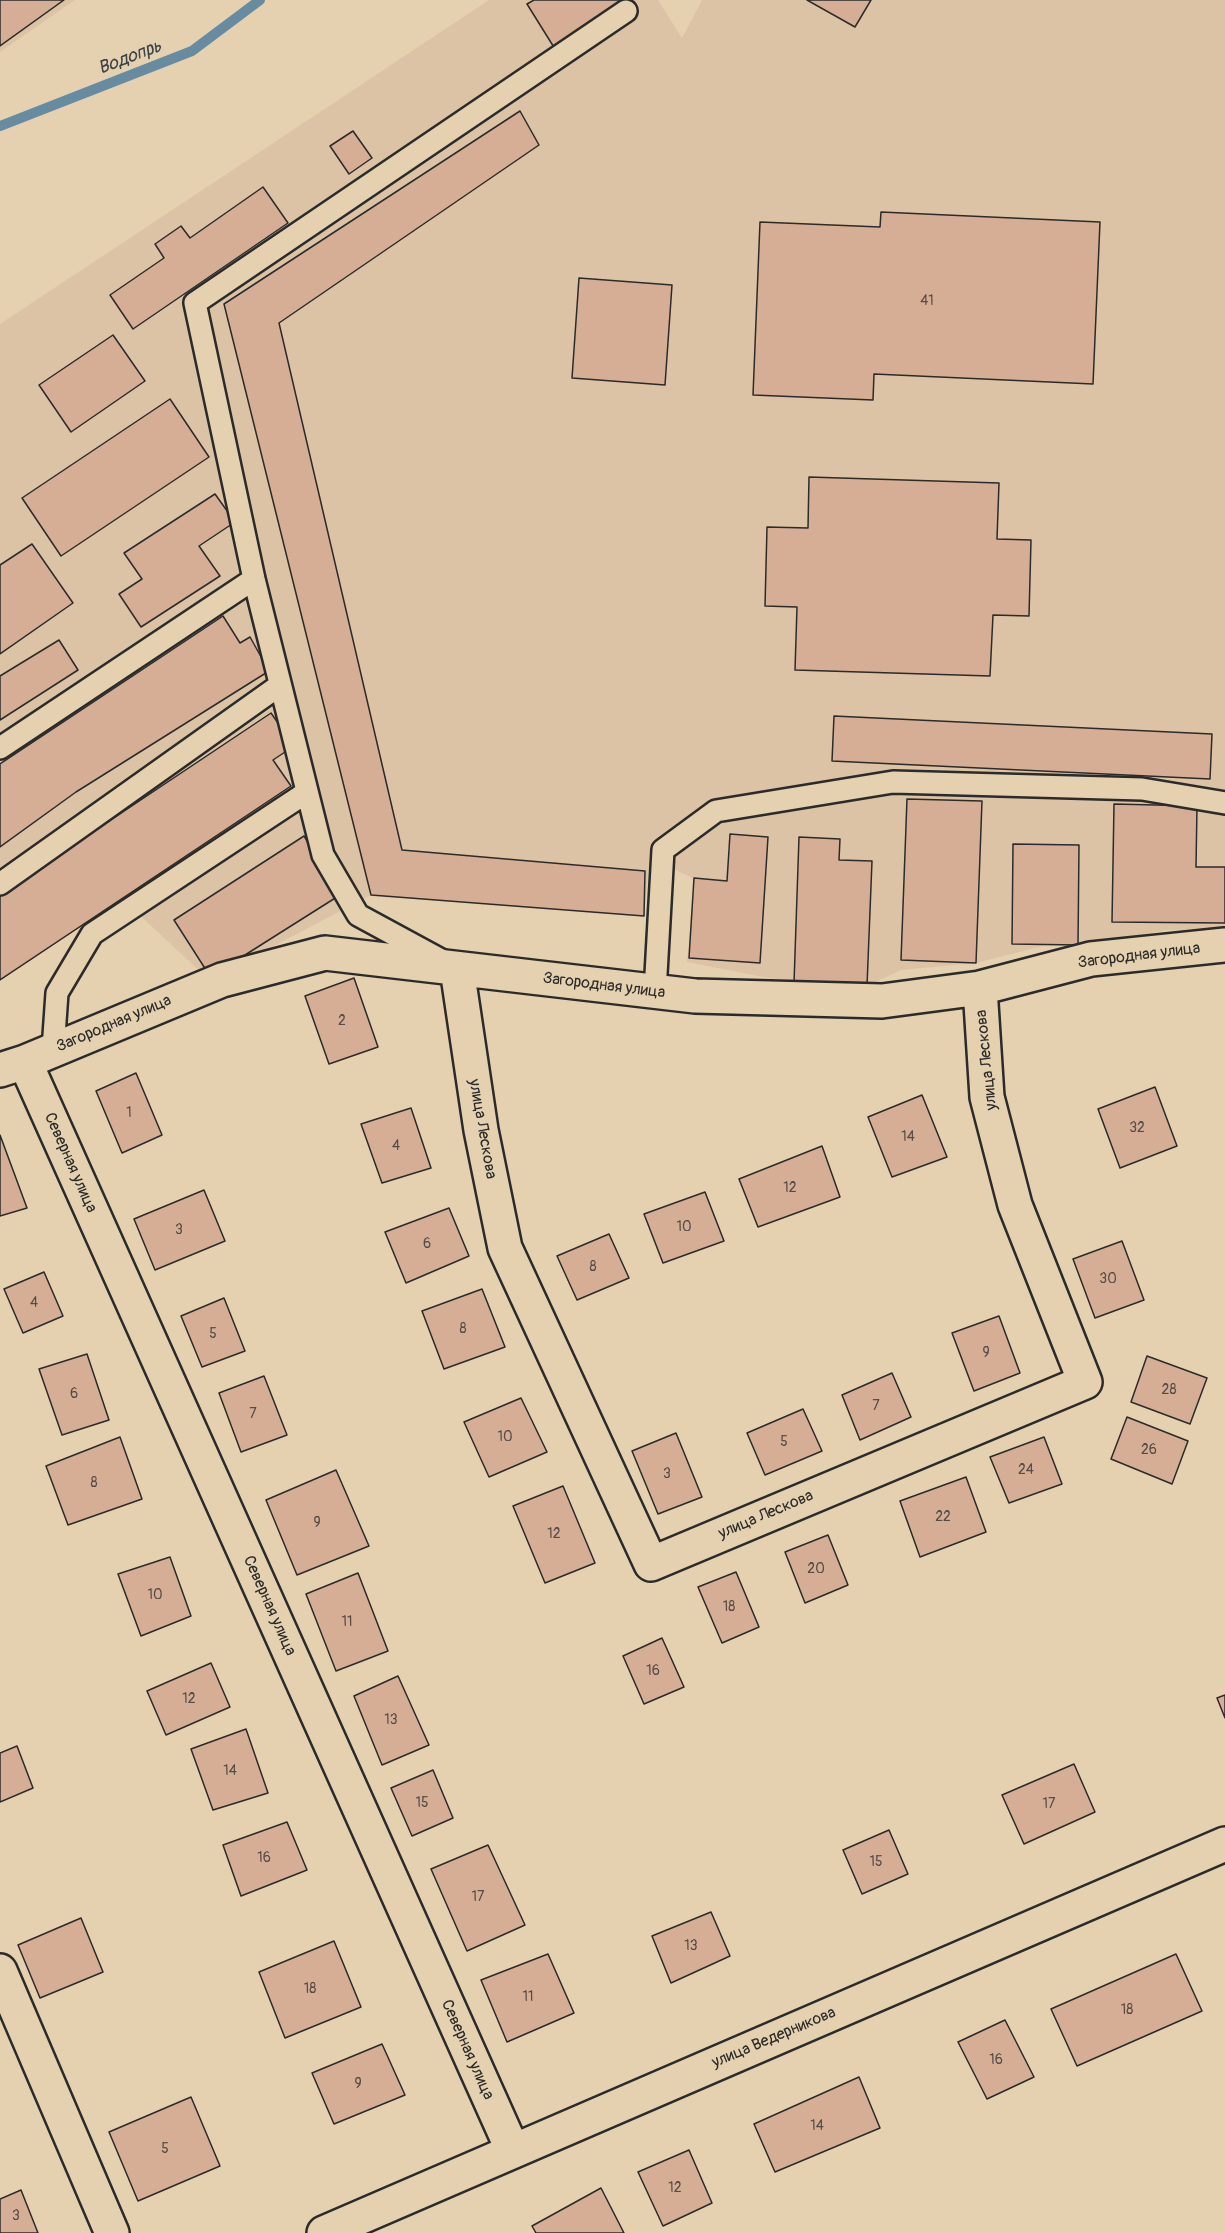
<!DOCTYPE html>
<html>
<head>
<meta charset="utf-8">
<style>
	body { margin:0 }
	canvas { display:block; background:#e5d1af }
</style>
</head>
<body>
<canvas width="1225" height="2233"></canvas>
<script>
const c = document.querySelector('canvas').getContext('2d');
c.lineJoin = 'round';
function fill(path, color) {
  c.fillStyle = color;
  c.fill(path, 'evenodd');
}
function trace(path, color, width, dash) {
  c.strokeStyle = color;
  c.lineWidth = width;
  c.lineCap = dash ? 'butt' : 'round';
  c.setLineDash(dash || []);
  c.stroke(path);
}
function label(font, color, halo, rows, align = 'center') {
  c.font = font + ' Pangolin,sans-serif';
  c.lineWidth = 5;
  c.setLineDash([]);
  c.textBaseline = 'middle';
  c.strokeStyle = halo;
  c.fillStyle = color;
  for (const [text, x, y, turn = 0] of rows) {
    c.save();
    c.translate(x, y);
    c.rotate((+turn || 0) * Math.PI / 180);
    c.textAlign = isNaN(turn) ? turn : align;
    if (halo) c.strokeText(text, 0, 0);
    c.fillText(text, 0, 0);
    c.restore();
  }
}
fill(new Path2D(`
	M 0,0 L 75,0 L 0,52 Z
	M 489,0 L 658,0 L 682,38 L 702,0 L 1225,0 L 1225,929 L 1168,930 L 1078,945 L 1046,945 L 976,963 L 901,970 L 867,986 L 794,983 L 687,962 L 694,879 L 650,857 L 644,916 L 371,895 L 253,957 L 203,974 L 122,899 L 0,980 L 0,324 Z`), '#dcc3a5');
trace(new Path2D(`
	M 0,126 L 192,51 L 260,0`), '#678ba1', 10);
const building = new Path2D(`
	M 0,0 L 64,0 L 0,46 Z
	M 534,0 L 631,0 L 555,49 L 527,4 Z
	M 807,0 L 871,0 L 855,27 Z
	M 520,111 L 539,145 L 279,323 L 402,850 L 645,871 L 644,916 L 371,895 L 224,304 Z
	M 353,131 L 372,158 L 349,174 L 330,146 Z
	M 263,187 L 288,223 L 133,329 L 110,295 L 164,258 L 155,244 L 181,226 L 190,238 Z
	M 881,212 L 1100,222 L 1093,384 L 874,374 L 873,400 L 753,395 L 760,222 L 880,227 Z
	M 579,278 L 672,285 L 665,385 L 572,378 Z
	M 113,335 L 145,381 L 71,432 L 39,385 Z
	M 170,399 L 209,457 L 61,556 L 22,498 Z
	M 809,477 L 999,483 L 997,539 L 1031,540 L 1029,616 L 993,615 L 990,676 L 795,670 L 797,607 L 765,606 L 767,527 L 808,528 Z
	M 215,494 L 235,522 L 199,546 L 220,576 L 141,627 L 119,594 L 142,579 L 124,553 Z
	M 32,544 L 73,603 L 0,654 L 0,565 Z
	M 223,616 L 240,643 L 250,637 L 269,671 L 76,792 L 0,847 L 0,764 Z
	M 59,640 L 78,670 L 0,720 L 0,676 Z
	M 271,713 L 294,746 L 273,760 L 291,786 L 0,980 L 0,894 Z
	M 834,716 L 1212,734 L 1210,779 L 832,761 Z
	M 907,799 L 982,801 L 976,963 L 901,960 Z
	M 1114,804 L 1197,806 L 1196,867 L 1225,867 L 1225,923 L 1112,922 Z
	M 730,834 L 768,837 L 760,963 L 689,958 L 694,878 L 727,881 Z
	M 304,836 L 340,895 L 245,955 L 206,970 L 174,920 Z
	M 799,837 L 840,839 L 839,860 L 872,861 L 867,986 L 794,983 Z
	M 1013,844 L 1079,845 L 1078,945 L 1012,944 Z
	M 354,978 L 378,1047 L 329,1064 L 305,996 Z
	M 136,1073 L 162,1135 L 122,1153 L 96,1091 Z
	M 1155,1087 L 1177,1146 L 1120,1168 L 1098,1109 Z
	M 922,1095 L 947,1157 L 892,1177 L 868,1117 Z
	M 411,1108 L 431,1168 L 382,1183 L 361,1124 Z
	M 0,1135 L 27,1208 L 0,1216 Z
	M 822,1146 L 840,1197 L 758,1227 L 739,1179 Z
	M 204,1190 L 225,1241 L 155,1270 L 134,1219 Z
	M 705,1192 L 724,1241 L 663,1263 L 644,1214 Z
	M 449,1208 L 469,1256 L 406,1283 L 385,1232 Z
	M 609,1234 L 629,1278 L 577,1300 L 557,1256 Z
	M 1122,1241 L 1144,1300 L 1095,1318 L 1073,1259 Z
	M 44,1272 L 63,1316 L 23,1333 L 4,1289 Z
	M 482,1289 L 505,1347 L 444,1369 L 422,1311 Z
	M 224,1298 L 245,1351 L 202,1367 L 181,1316 Z
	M 999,1316 L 1020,1373 L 974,1391 L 952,1333 Z
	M 87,1354 L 109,1420 L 62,1435 L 39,1369 Z
	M 1147,1356 L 1207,1378 L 1190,1424 L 1131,1402 Z
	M 892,1373 L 911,1417 L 860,1440 L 842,1395 Z
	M 264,1376 L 287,1435 L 241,1452 L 219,1393 Z
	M 521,1398 L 547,1452 L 489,1477 L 464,1422 Z
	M 803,1409 L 822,1451 L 765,1475 L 747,1433 Z
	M 1127,1417 L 1188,1441 L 1172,1484 L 1111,1459 Z
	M 676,1433 L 702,1497 L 658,1514 L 632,1451 Z
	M 120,1437 L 142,1499 L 68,1525 L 46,1466 Z
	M 1044,1437 L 1062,1484 L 1009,1503 L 990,1457 Z
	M 336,1470 L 369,1546 L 297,1575 L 266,1500 Z
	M 966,1477 L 986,1532 L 920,1557 L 900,1501 Z
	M 563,1486 L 595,1563 L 545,1583 L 513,1506 Z
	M 828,1535 L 848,1585 L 805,1603 L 785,1552 Z
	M 170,1557 L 191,1616 L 141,1636 L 118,1574 Z
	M 736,1572 L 759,1627 L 722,1643 L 698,1587 Z
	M 358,1573 L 388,1651 L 336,1671 L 306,1594 Z
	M 662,1638 L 684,1687 L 644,1704 L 623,1656 Z
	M 211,1663 L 230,1707 L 166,1735 L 147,1691 Z
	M 398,1676 L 429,1745 L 382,1765 L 354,1696 Z
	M 1225,1695 L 1225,1718 L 1217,1698 Z
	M 246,1729 L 268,1793 L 213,1810 L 191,1749 Z
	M 17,1746 L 33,1788 L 0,1802 L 0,1753 Z
	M 1074,1764 L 1095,1812 L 1024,1844 L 1002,1795 Z
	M 433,1770 L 453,1818 L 412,1836 L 391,1788 Z
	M 287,1822 L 307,1870 L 241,1896 L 223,1845 Z
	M 889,1830 L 908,1874 L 862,1894 L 843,1850 Z
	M 488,1845 L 525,1925 L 467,1951 L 431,1869 Z
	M 711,1912 L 730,1956 L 671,1983 L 652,1936 Z
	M 81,1918 L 103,1972 L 40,1998 L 18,1945 Z
	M 334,1941 L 361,2007 L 285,2038 L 259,1972 Z
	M 548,1954 L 574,2013 L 507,2042 L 481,1980 Z
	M 1176,1954 L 1202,2011 L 1077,2066 L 1051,2009 Z
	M 1005,2020 L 1034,2077 L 987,2099 L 958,2042 Z
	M 382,2044 L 405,2095 L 334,2124 L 312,2073 Z
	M 859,2077 L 880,2128 L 775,2172 L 754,2124 Z
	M 191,2097 L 220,2166 L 138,2201 L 109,2132 Z
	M 689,2150 L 712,2203 L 663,2226 L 638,2172 Z
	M 601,2188 L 624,2233 L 536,2233 L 532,2226 Z
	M 21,2190 L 38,2233 L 0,2233 L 0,2199 Z`);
fill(building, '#d6ae95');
trace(building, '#2b2b2b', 1.5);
const service = new Path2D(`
	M 0,748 L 254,579
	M 0,884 L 280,685
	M 441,960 L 358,915 L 323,855 L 254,579 L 195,303 L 626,11
	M 655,992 L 663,850 L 716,811 L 893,782 L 1142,789 L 1225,803
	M 53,1050 L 57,993 L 92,934 L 307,792`);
const minor = new Path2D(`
	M 457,969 L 481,1130 L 505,1248 L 651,1564 L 1085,1382 L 1015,1205 L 987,1097 L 980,988
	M 25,1062 L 513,2151
	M 0,1070 L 25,1062 L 222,980 L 325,953 L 695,996 L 882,1001 L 980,988 L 1091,959 L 1225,945
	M 0,1971 L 112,2233`);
const tertiary = new Path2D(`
	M 324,2233 L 1225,1844`);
trace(service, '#2b2b2b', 26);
trace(minor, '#2b2b2b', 38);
trace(tertiary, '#2b2b2b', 38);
trace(service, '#e5d1af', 21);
trace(minor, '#e5d1af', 33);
trace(tertiary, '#e5d1af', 33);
label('14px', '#564c46', null, [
	["41",927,301],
	["2",342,1021],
	["1",129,1113],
	["32",1137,1128],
	["14",908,1137],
	["4",396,1146],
	["12",790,1188],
	["10",684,1227],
	["3",179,1230],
	["6",427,1244],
	["8",593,1267],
	["30",1108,1279],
	["4",34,1303],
	["8",463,1329],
	["5",213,1334],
	["9",986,1353],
	["28",1169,1390],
	["6",74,1394],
	["7",876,1406],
	["7",253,1414],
	["10",505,1437],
	["5",784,1442],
	["26",1149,1450],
	["24",1026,1470],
	["3",667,1474],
	["8",94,1483],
	["22",943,1517],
	["9",317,1523],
	["12",554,1534],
	["20",816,1569],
	["10",155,1595],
	["18",729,1607],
	["11",347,1622],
	["16",653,1671],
	["12",189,1699],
	["13",391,1720],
	["14",230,1771],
	["15",422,1803],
	["17",1049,1804],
	["16",264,1858],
	["15",876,1862],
	["17",478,1897],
	["13",691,1946],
	["18",310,1989],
	["11",528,1997],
	["18",1127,2010],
	["16",996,2060],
	["9",358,2084],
	["14",817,2126],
	["5",165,2149],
	["12",675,2188],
	["3",16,2216]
]);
label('16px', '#2b2b2b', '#e5d1af', [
	["Загородная улица",1139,956,-7],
	["Загородная улица",604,986,7],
	["Загородная улица",114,1024,-23],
	["улица Лескова",987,1060,-96],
	["улица Лескова",482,1129,80],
	["Северная улица",70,1163,66],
	["улица Лескова",766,1515,-23],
	["Северная улица",269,1606,66],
	["улица Ведерникова",774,2038,-23],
	["Северная улица",467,2050,66]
]);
label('italic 18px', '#3a4348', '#e5d1af', [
	["Водопрь",130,58,-21]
]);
</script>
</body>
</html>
